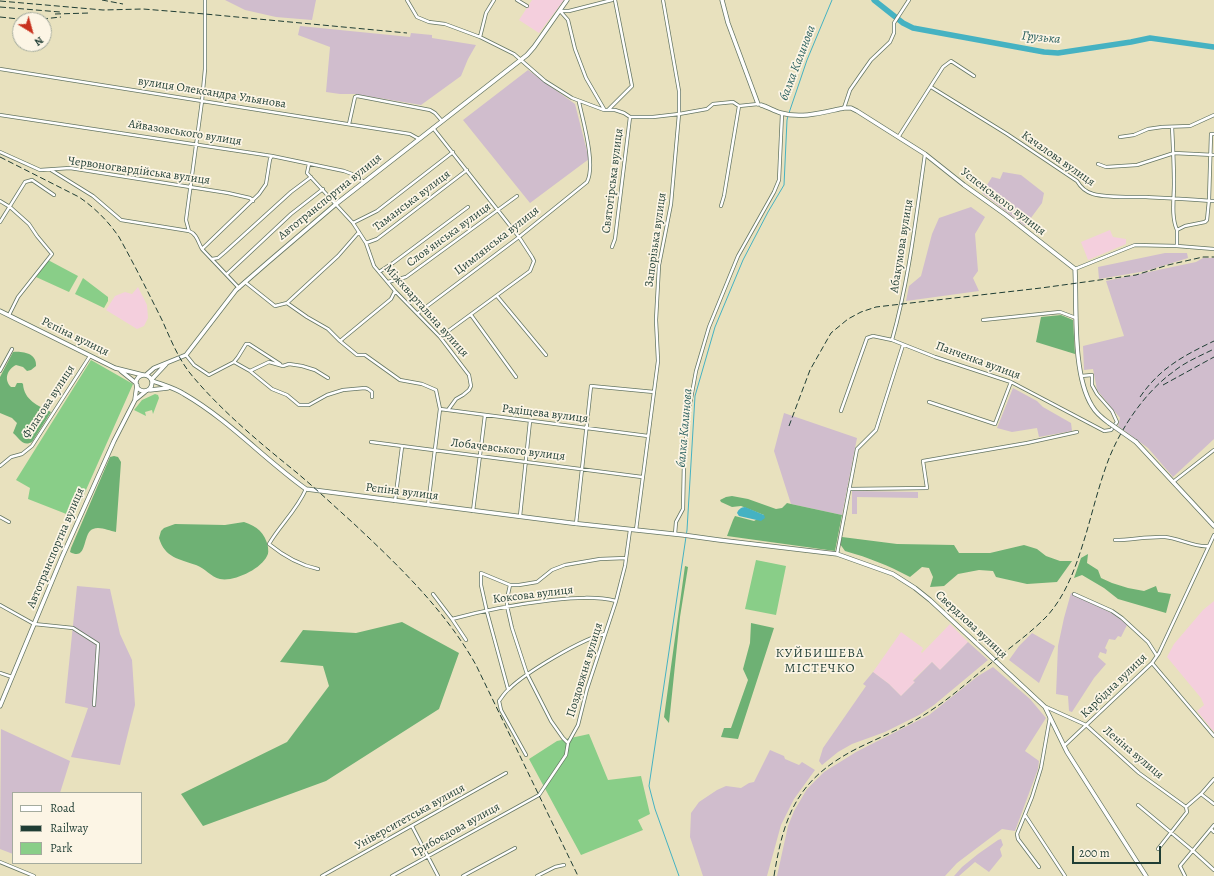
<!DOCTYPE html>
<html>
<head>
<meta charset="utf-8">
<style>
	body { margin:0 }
	#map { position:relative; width:1214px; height:876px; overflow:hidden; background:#e8e1be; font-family:Alegreya,serif }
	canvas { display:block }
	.legend { position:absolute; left:12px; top:792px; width:130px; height:72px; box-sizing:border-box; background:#fcf5e5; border:1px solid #a4ab9e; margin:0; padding:5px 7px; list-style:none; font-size:12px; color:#1f3d34 }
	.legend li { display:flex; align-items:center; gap:8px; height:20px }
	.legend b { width:20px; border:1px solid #a4ab9e }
	.north { position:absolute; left:12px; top:12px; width:40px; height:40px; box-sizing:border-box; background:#fcf5e5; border:1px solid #a4ab9e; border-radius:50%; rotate:143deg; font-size:11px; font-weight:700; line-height:16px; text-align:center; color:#1f3d34 }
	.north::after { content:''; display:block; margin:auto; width:14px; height:18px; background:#c8321e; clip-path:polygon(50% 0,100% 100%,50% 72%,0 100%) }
	.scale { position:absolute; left:1072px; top:846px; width:89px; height:18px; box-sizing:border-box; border:2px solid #1f3d34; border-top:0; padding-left:5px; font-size:12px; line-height:14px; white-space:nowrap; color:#1f3d34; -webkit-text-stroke:3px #fcf5e5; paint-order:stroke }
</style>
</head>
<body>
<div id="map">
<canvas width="1214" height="876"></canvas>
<ul class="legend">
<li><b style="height:5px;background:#fff"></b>Road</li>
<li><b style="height:5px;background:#1f3d34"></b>Railway</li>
<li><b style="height:11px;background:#89ce88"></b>Park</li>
</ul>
<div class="north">N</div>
<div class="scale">200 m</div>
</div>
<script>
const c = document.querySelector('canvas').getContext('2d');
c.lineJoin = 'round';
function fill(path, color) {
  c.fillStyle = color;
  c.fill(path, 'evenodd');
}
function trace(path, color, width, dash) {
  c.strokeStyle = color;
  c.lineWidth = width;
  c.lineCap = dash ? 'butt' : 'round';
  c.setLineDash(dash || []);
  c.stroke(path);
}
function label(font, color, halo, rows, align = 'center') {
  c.font = font + ' Alegreya,serif';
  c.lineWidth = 3.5;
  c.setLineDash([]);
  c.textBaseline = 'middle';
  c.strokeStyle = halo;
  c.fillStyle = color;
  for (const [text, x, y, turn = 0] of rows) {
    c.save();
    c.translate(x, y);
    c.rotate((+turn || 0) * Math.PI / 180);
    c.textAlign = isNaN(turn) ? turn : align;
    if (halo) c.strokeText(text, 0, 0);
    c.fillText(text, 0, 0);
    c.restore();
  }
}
fill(new Path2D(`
	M 532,0 L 564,0 L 539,33 L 519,20 Z
	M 1110,230 L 1113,237 L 1126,239 L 1126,244 L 1088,260 L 1081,242 Z
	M 138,287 L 147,305 L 148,318 L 144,326 L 137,329 L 106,310 L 115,296 L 125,292 L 132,294 Z
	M 1214,601 L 1214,732 L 1197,711 L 1204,705 L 1201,698 L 1167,657 L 1174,644 L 1203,610 Z
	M 950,624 L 968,642 L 940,670 L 932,662 L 913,680 L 915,682 L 901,696 L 889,684 L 873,672 L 901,632 L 923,648 L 921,652 L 922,653 Z`), '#f4cfdd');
fill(new Path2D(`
	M 225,0 L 316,0 L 312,20 L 276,17 L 245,10 Z
	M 300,26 L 410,37 L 411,33 L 432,35 L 432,38 L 476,45 L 468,59 L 461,76 L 421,105 L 355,94 L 340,94 L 326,92 L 330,47 L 298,35 Z
	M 528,70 L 575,104 L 589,159 L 530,203 L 463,120 Z
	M 1003,172 L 1021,175 L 1044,193 L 1042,203 L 1025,226 L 982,193 L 992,177 L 1000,179 Z
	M 971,207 L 985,217 L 975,234 L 978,271 L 973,278 L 979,291 L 906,301 L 909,286 L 921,276 L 932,234 L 939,218 Z
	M 1165,253 L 1187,253 L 1188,258 L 1146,271 L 1099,279 L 1098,267 Z
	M 1203,258 L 1214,258 L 1214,439 L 1173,477 L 1148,448 L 1118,426 L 1120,418 L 1097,390 L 1093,369 L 1084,370 L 1083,346 L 1124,336 L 1106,281 L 1196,262 Z
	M 1013,388 L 1037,401 L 1043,407 L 1071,423 L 1072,431 L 1039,437 L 1037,428 L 1012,432 L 997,428 Z
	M 784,413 L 857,438 L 842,515 L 791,504 L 774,451 Z
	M 852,491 L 918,492 L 918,498 L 857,497 L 857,514 L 852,514 Z
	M 77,586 L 110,589 L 120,634 L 132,660 L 135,705 L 120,765 L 71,757 L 88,708 L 65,703 Z
	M 1071,593 L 1116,615 L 1127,625 L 1121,637 L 1118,636 L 1115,640 L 1109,639 L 1105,648 L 1107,650 L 1106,654 L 1100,652 L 1098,657 L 1106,664 L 1094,678 L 1072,712 L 1069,711 L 1068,696 L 1056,694 L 1058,646 L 1064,618 Z
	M 1032,633 L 1055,646 L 1039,683 L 1009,660 L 1019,646 Z
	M 968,642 L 988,660 L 934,705 L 919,715 L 885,732 L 852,744 L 838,752 L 822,765 L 819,761 L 823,748 L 866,686 L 863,684 L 873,672 L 889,684 L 901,696 L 915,682 L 913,681 L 932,662 L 940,670 Z
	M 993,667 L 1030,699 L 1046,718 L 1025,751 L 1039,761 L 1038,769 L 1015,831 L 1002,829 L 957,863 L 945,876 L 777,876 L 788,826 L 794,811 L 807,789 L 824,772 L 856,752 L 929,715 L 978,676 Z
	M 1,729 L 70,761 L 60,793 L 13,793 L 13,854 L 0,849 Z
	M 770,750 L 784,756 L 785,759 L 799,765 L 802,762 L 815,770 L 794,799 L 781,825 L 767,876 L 703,876 L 690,837 L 691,813 L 699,802 L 717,790 L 726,786 L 741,788 L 749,783 L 754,782 Z
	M 1001,839 L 1003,845 L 1000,849 L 1002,856 L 989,872 L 975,862 L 959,876 L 954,876 L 962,867 L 978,854 L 998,840 Z`), '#d0bdcd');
fill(new Path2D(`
	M 48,260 L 78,276 L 69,292 L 36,277 Z
	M 83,278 L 108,297 L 108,301 L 104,308 L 75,294 Z
	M 91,360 L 133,384 L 74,517 L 28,499 L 30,488 L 16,480 Z
	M 155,394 L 158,395 L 159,398 L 153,414 L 152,410 L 145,412 L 146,416 L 134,410 L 142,400 Z
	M 756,560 L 786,566 L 776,615 L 745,609 Z
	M 589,734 L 608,780 L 641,776 L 650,814 L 638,820 L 643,830 L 581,855 L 529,759 L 557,741 Z`), '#89ce88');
fill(new Path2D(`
	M 1061,315 L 1073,320 L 1075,354 L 1036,342 L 1041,317 Z
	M 13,352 C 24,351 37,354 36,366 L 31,370 L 27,371 L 23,367 L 16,365 C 8,369 3,379 11,387 L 15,387 L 17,383 L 22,383 L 23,384 C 24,400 38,406 51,412 L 32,442 C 23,447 19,438 13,433 L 17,423 L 12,418 L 0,413 L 0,377 Z
	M 114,456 L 118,457 L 121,462 L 116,532 C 109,531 100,526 93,529 C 82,533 88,562 70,552 L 71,548 L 110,457 Z
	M 732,496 L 748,499 L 776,509 L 782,508 L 787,503 L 791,504 L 842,515 L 835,551 L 727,536 L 733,520 L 735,516 L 754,521 L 764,515 L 741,506 L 732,507 L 721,502 L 720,500 L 726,497 Z
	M 244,522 C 257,526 265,533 268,547 C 268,550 269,553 267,556 C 261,569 234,582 220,579 C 211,577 205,568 196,565 C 179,559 165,558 159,538 L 161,531 L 164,528 L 175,524 L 225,525 Z
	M 842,537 L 897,544 L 954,545 L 959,553 L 990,553 L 1024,545 L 1037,549 L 1046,556 L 1060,561 L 1072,561 L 1057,582 L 1027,584 L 996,577 L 993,571 L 979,570 L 958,574 L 944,586 L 930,587 L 933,577 L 929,568 L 922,567 L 910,577 C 887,565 870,558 845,551 L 840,544 Z
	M 1088,554 L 1087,563 L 1098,570 L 1101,578 L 1112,583 L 1128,588 L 1144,591 L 1156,586 L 1158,592 L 1171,594 L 1166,613 L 1118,599 L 1104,588 L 1082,575 L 1074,578 L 1081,558 Z
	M 685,566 L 688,567 L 680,617 L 669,723 L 664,717 Z
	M 402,622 L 459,653 L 439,709 L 326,781 L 203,826 L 181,794 L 287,742 L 329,686 L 323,666 L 280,662 L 303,630 L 356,633 Z
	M 751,623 L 774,628 L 738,739 L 721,737 L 724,728 L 731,728 L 748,680 L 743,669 L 750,643 Z`), '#6eb174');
fill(new Path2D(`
	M 745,507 L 764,515 L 765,518 L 761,521 L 739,516 L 737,513 C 738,510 741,507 745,507 Z`), '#45b2c2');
trace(new Path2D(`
	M 789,113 L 807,60 L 832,0
	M 679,876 L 655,809 L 649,786 L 687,530 L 695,396 L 715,327 L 743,260 L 768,212 L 784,185 L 787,120 L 788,116`), '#45b2c2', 1);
trace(new Path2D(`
	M 874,0 L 903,23 L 913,28 L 1044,52 L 1058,53 L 1131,42 L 1150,38 L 1214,47`), '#45b2c2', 5.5);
const street = new Path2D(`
	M 205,0 L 205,69 L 202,101 L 186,220 L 189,231 C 197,234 198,242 202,249 L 239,288
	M 407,0 L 417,17 L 429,22 L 445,24 L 480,37 L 514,54 L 545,81 L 572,98 L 604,110 L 615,110 L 624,113 L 630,117 L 653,117 L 679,114 L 707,109 L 713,104 L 733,102 L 739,106 L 758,104
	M 517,0 L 527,6
	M 560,11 L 568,20 L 575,49 L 586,78 L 604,109
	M 561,11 L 569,11 L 612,0
	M 480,37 L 486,13 L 494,0
	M 0,69 L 410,134 L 419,139
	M 931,87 L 1007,134 L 1077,181 C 1081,188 1086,192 1093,194 C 1107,198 1131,197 1146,197 C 1168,198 1191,199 1214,201
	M 844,108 L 850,90 L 859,77 L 871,60 L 890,42 L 894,33 L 894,23 L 909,0
	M 608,110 L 632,86 L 615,0
	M 0,115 L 272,156 L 344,171 L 352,174 L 364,182
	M 349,124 L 355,97 L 357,96 L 430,110 L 435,113 L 442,121
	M 1172,127 C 1173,146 1174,165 1174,184 C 1174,198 1171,217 1177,230
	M 433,128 L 519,237 L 532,257 L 534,261 L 530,271 L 440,337
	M 899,136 L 943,67 L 951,61 L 974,76
	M 1120,137 L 1134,135 L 1148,129 L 1162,127 L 1190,126 L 1214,115
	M 0,152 L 40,170 L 70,168 L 228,193 L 250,198 L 253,201
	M 309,164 L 307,173 L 353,223 L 366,243 L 374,266 L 395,291 L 440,337 L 469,375 L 471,386 L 469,390 L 463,395 L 456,399 L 448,410
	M 1098,164 L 1106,167 L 1137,165 L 1174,153 L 1214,155
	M 51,170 L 93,196 L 121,220 L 189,231
	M 0,201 L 10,207 L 29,224 L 37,236 L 52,254 L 18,297 L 9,315
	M 721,206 L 724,196 L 739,106
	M 0,222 L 25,182 L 32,180 L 54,195
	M 353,223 L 377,211 L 453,152
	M 366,243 L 377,239 L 467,170
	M 1177,246 L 1177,230 L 1185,226 L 1205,222 L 1207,220 L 1209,200 L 1211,134 L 1214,134
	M 612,247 L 615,239 L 630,117
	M 202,249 L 259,194 L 266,184 L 270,159 L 272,156
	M 212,259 L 218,258 L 225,252 L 291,192 L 311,177
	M 1075,269 L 1135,245 L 1177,246 L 1214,249
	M 379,272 L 393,263 L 468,207
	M 227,274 L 291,214 L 323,189
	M 245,282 L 275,306 L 287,303 L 307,317 L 328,329 L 340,341 L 357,355 L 365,355 L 400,380 L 422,384 L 436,390 L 440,409 L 428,505
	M 388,282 L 406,277 L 517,196
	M 497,296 L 546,355
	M 287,303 L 338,256 L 359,232
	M 418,313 L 519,237 L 587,182 C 596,165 583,121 579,102
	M 471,315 L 516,377
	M 983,320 L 1060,312 L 1076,318
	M 892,340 C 909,280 916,217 925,154
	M 340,341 L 391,299 L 395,291
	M 186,355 L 194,365 L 209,375 L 234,362 L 250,371 L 269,362 L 283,366 L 289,364 L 302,366 L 315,370 L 328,378
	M 234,362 L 238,357 L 246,344 L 249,344 L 280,364
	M 0,371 L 12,349
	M 250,371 L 272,389 L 287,395 L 299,405 L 309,405 L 327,395 L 343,390 L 365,388 L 368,389 L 372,392 L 372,397
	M 929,402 L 995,424 L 1011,382
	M 440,409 L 648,436
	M 841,411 L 867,338 L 873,336 L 892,340 L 935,357 L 1011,382 L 1104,431 L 1111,430 L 1117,422 L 1112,411 L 1097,394 L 1092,385 L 1092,375 L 1081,376
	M 371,442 L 642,477
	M 0,466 L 11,457 L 22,454 L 32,446 L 90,356
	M 1173,482 L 1214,450
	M 306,489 C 297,510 280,525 269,544 C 285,557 299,565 318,569
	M 849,489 L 927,488 L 923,461 L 1027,443 L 1077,432
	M 395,501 L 402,447
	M 473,511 L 485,415
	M 520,516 L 530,421
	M 0,517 L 9,522
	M 576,524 L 591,386 L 654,392
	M 636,530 L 658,361 L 656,320 L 659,265 L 671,204 L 679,114 L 679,91 L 663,0
	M 675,534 L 676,522 L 683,509 L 684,461 L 688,415 L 696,371 L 709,327 L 738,256 L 774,192 L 779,180 L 782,114
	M 1115,540 C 1132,540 1148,536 1165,537 C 1178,538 1197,548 1208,546
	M 837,554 L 857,449 L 876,430 L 903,345
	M 510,585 L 507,599 L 507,606 L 512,628 L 527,674 L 551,721 L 563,738 L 568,743
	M 433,594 L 452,619 L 466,640
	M 1074,594 L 1112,611 L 1122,618 L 1148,642 L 1157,656
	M 0,605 L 34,624 L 73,628 L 98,644 L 94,705
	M 452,619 C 485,610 518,604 552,600 C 573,598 596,596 616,601
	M 1152,663 L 1214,736
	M 0,673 L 12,677
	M 508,689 L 487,612 L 481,585 L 481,573 L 510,585 L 519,585 L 537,582 L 552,570 L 565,565 L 600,559 L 626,558
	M 1046,707 L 1086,725 L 1139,773 L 1186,807
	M 1064,746 L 1152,663 L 1159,653 L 1214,535
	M 526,755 L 501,710 L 499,701 C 502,697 505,692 509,689 C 525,673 583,638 605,634
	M 1201,794 L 1214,804
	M 1138,805 L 1192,850 L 1214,870
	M 1186,807 L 1201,794 L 1214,779
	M 1025,815 L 1065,876
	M 412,826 L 438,876
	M 1211,829 L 1214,832
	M 1158,849 L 1187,812 L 1186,807
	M 0,862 L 34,876
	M 1039,867 L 1018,839 L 1017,834 L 1032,797 L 1041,768 L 1050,717
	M 322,876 L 506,773
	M 392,876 L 539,795 L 566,755 L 568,743 L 578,725 L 587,689 L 616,601 L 625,566 L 630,530
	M 463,876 L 515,848
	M 537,876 L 555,867 L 564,865
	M 1185,876 L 1180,866 L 1214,825`);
const secondary = new Path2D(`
	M 722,0 L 728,23 L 758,104
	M 761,105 C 768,107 774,111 781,113 C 802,119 824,112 844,108 L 851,108 L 857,111 L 925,154 L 964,185 L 1006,215 L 1075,269 C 1077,308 1072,374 1092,406 C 1096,413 1102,418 1109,423
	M 0,311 L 115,368 L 143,375
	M 121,371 L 136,383
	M136 383a8 8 0 1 1 16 0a8 8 0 1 1-16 0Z
	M 146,375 L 154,368 L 186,355 L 236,290 L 267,263 L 336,204 L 527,55 L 534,47 L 567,0
	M 152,379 L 166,364
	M 153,381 C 163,385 175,388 184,394 C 229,420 264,459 306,489 L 571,523 L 683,535 L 719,540 L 837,554 L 893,574 L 915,588 L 930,600 L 1045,707 L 1067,752 L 1146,876
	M 150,390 L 168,388
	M 135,399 L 137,385
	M 1136,442 L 1214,526
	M 0,706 L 62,557 L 114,441 L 135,400 L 146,391`);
trace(street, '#657664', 4);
trace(secondary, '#657664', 5);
trace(street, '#fff', 2.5);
trace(secondary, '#fff', 3.5);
trace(new Path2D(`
	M 102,0 L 123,4
	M 0,1 L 103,10 L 143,9 L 205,14 L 407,33
	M 0,7 L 60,12
	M 55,14 L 90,13
	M 0,17 L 28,20
	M 33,20 L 61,17
	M 0,157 L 79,197 C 95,208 108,221 119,237 C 134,264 148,292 162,320 C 171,340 179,361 194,378 C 224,413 260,443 296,472 C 315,488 333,505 352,522 C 398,565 445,610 476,665 L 578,876
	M 1163,385 L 1214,357
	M 1140,397 C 1160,368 1183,356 1214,341
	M 789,426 L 810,370 L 831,333 L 848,319 L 861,312 L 876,307 L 1041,288 L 1136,275 L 1168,265 L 1203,257 L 1214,257
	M 774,876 C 784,814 798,779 856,749 C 882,736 909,726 933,709 C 953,696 971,679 990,664 C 1009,648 1031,633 1048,615 C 1068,592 1077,563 1086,534 C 1093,510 1099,485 1108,461 C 1120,429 1145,392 1173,372 C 1185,362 1200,356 1214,349`), '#1f3d34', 1, [6, 3]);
const secondaryBridge = new Path2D(`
	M 1109,423 L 1136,442`);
trace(secondaryBridge, '#657664', 5, []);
trace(secondaryBridge, '#fff', 3.5);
label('12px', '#1f3d34', '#fcf5e5', [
	["вулиця Олександра Ульянова",212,93,9],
	["Айвазовського вулиця",185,133,9],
	["Качалова вулиця",1058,159,35],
	["Червоногвардійська вулиця",139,171,8],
	["Святогірська вулиця",613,181,-83],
	["Автотранспортна вулиця",330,197,-39],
	["Таманська вулиця",412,201,-37],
	["Успенського вулиця",1003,202,37],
	["Слов’янська вулиця",449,235,-36],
	["Запорізька вулиця",656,240,-82],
	["Цимлянська вулиця",497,241,-38],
	["Абакумова вулиця",902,246,-81],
	["Міжквартальна вулиця",426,311,48],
	["Рєпіна вулиця",75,337,26],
	["Панченка вулиця",978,361,20],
	["Філатова вулиця",49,402,-57],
	["Радіщева вулиця",545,414,7],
	["Лобачевського вулиця",508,450,7],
	["Рєпіна вулиця",402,492,7],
	["Автотранспортна вулиця",56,548,-67],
	["Коксова вулиця",533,595,-7],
	["Свердлова вулиця",971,625,43],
	["Поздовжня вулиця",585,670,-73],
	["Карбідна вулиця",1114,686,-44],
	["Леніна вулиця",1133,753,40],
	["Університетська вулиця",410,817,-29],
	["Грибоєдова вулиця",456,830,-29]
]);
label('italic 13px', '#2a605f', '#fcf5e5', [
	["Грузька",1041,38,6],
	["балка Калинова",798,63,-69],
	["балка Калинова",685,428,-85]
]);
c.letterSpacing = '1px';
label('13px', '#1f3d34', '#fcf5e5', [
	["КУЙБИШЕВА",820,654],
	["МІСТЕЧКО",820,669]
]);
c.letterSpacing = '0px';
</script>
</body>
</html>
